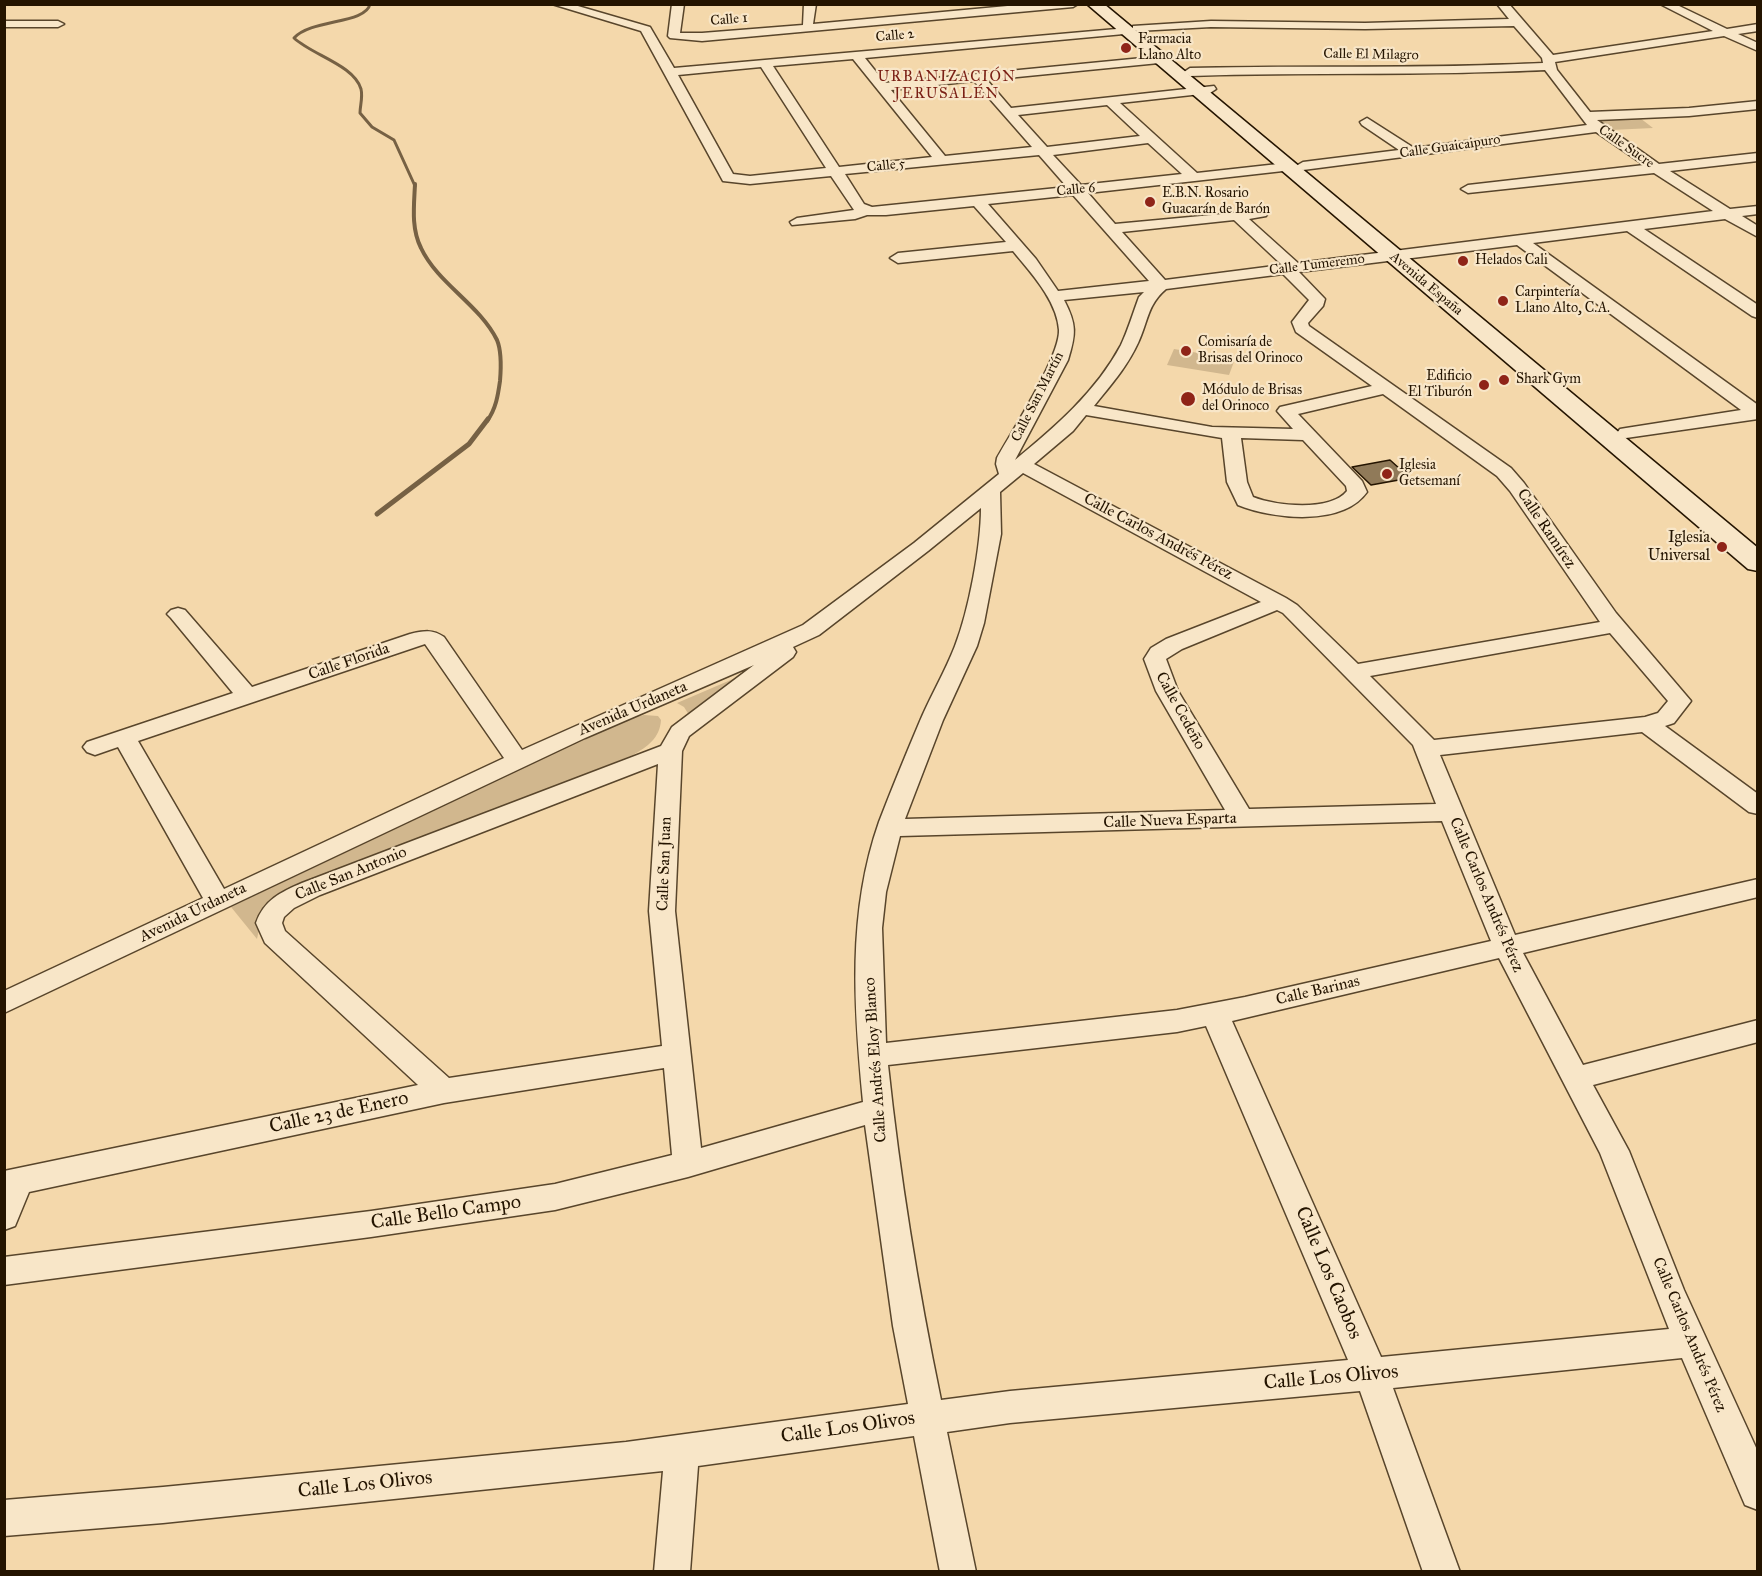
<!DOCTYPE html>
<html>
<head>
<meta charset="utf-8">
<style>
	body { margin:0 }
	#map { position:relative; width:1762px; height:1576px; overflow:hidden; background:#f4d8ab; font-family:"IM FELL Great Primer",serif }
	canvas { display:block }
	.frame { position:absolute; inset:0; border:6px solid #241400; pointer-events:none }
</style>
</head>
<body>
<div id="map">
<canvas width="1762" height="1576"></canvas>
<div class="frame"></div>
</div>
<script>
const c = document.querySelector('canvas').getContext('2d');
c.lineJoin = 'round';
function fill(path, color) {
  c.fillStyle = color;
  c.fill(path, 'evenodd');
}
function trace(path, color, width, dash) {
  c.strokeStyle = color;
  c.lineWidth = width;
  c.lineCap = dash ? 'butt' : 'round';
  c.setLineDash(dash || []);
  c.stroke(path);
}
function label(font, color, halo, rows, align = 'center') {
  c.font = font + ' "IM FELL Great Primer",serif';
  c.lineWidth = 4.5;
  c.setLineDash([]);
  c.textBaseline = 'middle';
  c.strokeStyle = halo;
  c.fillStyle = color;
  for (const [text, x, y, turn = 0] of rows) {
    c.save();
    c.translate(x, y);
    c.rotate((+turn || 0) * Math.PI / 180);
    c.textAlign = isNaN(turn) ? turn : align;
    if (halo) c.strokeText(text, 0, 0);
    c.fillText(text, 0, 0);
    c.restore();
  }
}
fill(new Path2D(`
	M 1640,118 L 1653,128 L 1611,130 L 1598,120 Z
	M 1174,349 L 1235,359 L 1229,375 L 1167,365 Z
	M 740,676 L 689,715 L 684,707 L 677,703 Z
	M 644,715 L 658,716 L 661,720 C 660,738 647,747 633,755 L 279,896 L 263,910 L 257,939 L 231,907 L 633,717 Z`), '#d1b78e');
trace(new Path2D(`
	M 370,4 C 366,24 311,19 294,38 C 312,55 354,65 361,89 C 363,97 360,106 360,113 L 372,127 L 394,140 L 415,186`), '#766144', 3);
trace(new Path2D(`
	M 415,184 C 414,206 411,228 421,248 C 438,284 479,304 497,340 C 502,352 501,369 500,381 C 498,395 496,409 487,421`), '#766144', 4);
trace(new Path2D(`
	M 377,514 L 469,444 L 488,419`), '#766144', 5);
const building = new Path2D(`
	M 1390,460 L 1410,478 L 1371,485 L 1352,467 Z`);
fill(building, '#907a59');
trace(building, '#241400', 1.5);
const minor = new Path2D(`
	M 552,4 L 571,4 L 650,27 L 674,68 L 1128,28 L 1128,32 L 1124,34 L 865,58 L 885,83 L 1163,56 L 1163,62 L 1159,63 L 987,80 L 1011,108 L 1214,86 L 1216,89 L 1210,93 L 1120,103 L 1197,173 L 1287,163 L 1294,167 L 1292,170 L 1088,193 L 1115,224 L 1266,210 L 1268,213 L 1266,216 L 1249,219 L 1298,263 L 1713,211 L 1654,173 L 1468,193 L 1461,189 L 1468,185 L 1644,165 L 1596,132 L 1303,170 L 1296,166 L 1303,162 L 1399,150 L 1362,125 L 1360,122 L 1367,118 L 1414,148 L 1587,125 L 1545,70 C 1426,76 1308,72 1190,76 L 1184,72 L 1190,68 C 1308,65 1425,69 1543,63 L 1542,58 L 1514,26 L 1365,29 L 1211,27 L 1137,31 L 1133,30 L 1133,26 L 1211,21 L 1365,23 L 1509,19 L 1497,4 L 1509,4 L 1553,55 L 1713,31 L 1660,4 L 1675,4 L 1727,29 L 1758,24 L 1758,31 L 1738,34 L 1758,43 L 1758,51 L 1724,36 L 1555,62 L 1557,70 L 1590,112 L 1689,108 L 1758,101 L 1758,109 L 1689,116 L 1597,120 L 1659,164 L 1758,153 L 1758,161 L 1670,171 L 1730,209 L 1758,206 L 1758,214 L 1742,216 L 1758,226 L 1758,237 L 1725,219 L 1644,229 L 1758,305 L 1758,318 L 1752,316 L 1627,231 L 1533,243 L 1758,405 L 1758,419 L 1626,438 L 1620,437 L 1617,433 L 1620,429 L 1626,428 L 1741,410 L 1517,245 L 1299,272 L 1325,299 L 1323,306 L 1308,323 L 1309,326 L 1511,468 L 1524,483 L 1616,613 L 1691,701 L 1674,723 L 1665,726 L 1758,794 L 1758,814 L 1749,812 L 1642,732 L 1440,755 L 1515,935 L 1758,879 L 1758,897 L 1523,953 L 1583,1065 L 1758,1020 L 1758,1042 L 1593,1085 L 1629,1151 L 1684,1290 L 1758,1452 L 1758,1510 L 1745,1505 L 1682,1358 L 1393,1388 L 1460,1572 L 1423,1572 L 1360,1391 L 1010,1423 L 947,1432 L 976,1572 L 940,1572 L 914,1436 L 698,1466 L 690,1572 L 654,1572 L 663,1471 L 163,1523 L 4,1536 L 4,1500 L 163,1487 L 626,1442 L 908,1404 L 893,1326 L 865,1125 L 688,1177 L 555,1210 L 371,1237 L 4,1285 L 4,1257 L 371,1211 L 555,1184 L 672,1155 L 664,1068 L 444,1103 L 29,1192 L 15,1226 L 4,1230 L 4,1171 L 418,1085 L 265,943 L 256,923 C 264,900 281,892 302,883 L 661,746 L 672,727 L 754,665 L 585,738 L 4,1013 L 4,991 L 203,898 L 118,747 L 95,755 L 87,752 L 83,747 L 87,742 L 233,693 L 171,618 L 167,614 L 171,610 L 178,608 L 185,610 L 252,687 L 410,634 C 424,631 432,629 444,637 L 522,750 L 803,625 L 914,543 L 999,474 L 996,464 L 997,458 C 1012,431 1060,357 1059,330 C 1057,300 1030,272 1013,251 L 898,263 L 890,258 L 898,253 L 1006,242 L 974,206 L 886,215 L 867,215 L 855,219 L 792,225 L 790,222 L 797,218 L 854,210 L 831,176 L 750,184 L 723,181 L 641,31 ZM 853,59 L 932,157 L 839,167 L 773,66 ZM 761,67 L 826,168 L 750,176 L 733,174 L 678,75 ZM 974,81 L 1032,147 L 945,156 L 891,90 ZM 1107,105 L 1140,136 L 1047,147 L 1018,115 ZM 1148,143 L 1182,174 L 1081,185 L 1053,155 ZM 1039,155 L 1067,187 L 872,207 L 864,204 L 845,174 ZM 1073,195 L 1149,281 L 1058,291 L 1036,259 L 988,204 ZM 1234,220 L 1282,265 L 1165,280 L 1122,232 ZM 1283,274 L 1309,300 L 1292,322 L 1296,332 L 1372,386 L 1280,407 L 1277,411 L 1293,429 L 1212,427 L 1094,406 C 1110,386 1127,367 1138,343 C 1148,322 1147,305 1166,289 ZM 1144,292 L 1139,297 C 1133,313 1128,330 1121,345 C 1096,392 1055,427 1015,460 L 1068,360 C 1076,334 1077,325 1064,300 ZM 1383,394 L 1497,476 L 1510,491 L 1600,622 L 1358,664 L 1297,605 L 1286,598 L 1034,464 L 1073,431 L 1086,415 L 1222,438 L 1227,482 L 1238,505 C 1273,519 1342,527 1367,492 L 1362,481 L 1298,414 ZM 1241,438 L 1303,440 L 1346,486 L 1347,491 C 1330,512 1276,506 1253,497 L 1247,482 ZM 1023,473 L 1261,602 L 1166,639 L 1151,648 L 1144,659 L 1156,691 L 1225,810 L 905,819 L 943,720 L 977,646 L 984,623 L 1001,534 L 1000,492 ZM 981,508 C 981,546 969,610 955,646 C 945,672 931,695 920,721 C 906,754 892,788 879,822 C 847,913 854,1008 863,1102 L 701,1148 L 675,911 L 682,751 L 689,736 L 793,657 L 796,652 L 793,647 L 819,635 L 928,551 ZM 1277,610 L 1283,613 L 1413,745 L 1436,804 L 1249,809 L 1178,691 L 1166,659 L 1182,649 ZM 1610,633 L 1668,701 L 1658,713 L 1645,717 L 1434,740 L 1370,676 ZM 425,644 L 504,758 L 224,889 L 138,741 ZM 658,764 L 649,911 L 662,1046 L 449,1078 L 285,931 L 282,923 L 284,917 L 294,908 L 320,895 ZM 1442,821 L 1491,941 L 1245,997 L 1177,1010 L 886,1043 L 882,928 L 886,892 L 900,836 ZM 1499,958 L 1600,1153 L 1669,1329 L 1381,1357 L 1232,1021 ZM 1206,1026 L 1348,1360 L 1010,1391 L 941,1400 C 918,1289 900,1178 888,1065 L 1177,1032 Z
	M 672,4 L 684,4 L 680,33 L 702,33 L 803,25 L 804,4 L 816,4 L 813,24 L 1029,4 L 1078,4 L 1073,7 L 702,41 L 670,38 L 668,36 Z
	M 4,21 L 58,21 L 64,24 L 58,27 L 4,27 Z`);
const secondary = new Path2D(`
	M 1087,4 L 1104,4 L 1758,548 L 1758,571 L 1748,569 Z`);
trace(minor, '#58452b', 3);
trace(secondary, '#241400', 3);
fill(minor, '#f8e6c8');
fill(secondary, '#f8e6c8');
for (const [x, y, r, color] of [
	[1126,48,6,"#8f2418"],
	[1150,202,6,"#8f2418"],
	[1463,261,6,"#8f2418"],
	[1503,301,6,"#8f2418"],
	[1186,351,6,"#8f2418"],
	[1504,380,6,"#8f2418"],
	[1484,385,6,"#8f2418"],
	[1188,399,8,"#8f2418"],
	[1387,474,6,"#8f2418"],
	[1722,547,6,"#8f2418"]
]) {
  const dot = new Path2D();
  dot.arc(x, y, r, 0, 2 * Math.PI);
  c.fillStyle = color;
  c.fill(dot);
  trace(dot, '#f8e6c8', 2);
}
label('14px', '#241400', '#f8e6c8', [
	["Calle 1",729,20,-5],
	["Calle 2",895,36,-5],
	["Calle El Milagro",1371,55,1],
	["Calle Guaicaipuro",1450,147,-8],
	["Calle Sucre",1626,147,35],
	["Calle 5",886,166,-6],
	["Calle 6",1076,190,-6],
	["Calle Tumeremo",1317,265,-7],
	["Avenida España",1426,284,40],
	["Calle San Martín",1038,397,-63]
]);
label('14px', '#241400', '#f8e6c8', [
	["Farmacia",1138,40],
	["Llano Alto",1138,56],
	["E.B.N. Rosario",1162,194],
	["Guacarán de Barón",1162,210],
	["Helados Cali",1475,261],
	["Carpintería",1515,293],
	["Llano Alto, C.A.",1515,309],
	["Comisaría de",1198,343],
	["Brisas del Orinoco",1198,359],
	["Edificio",1472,377,"right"],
	["El Tiburón",1472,393,"right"],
	["Shark Gym",1516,380],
	["Módulo de Brisas",1202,391],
	["del Orinoco",1202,407],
	["Iglesia",1399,466],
	["Getsemaní",1399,482]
], 'left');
c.letterSpacing = '1.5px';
label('15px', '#7a1f14', '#f8e6c8', [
	["URBANIZACIÓN",947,77],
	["JERUSALÉN",947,94]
]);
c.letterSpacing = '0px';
label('16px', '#241400', '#f8e6c8', [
	["Calle Ramírez",1546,529,56],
	["Calle Carlos Andrés Pérez",1158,537,28],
	["Calle Florida",349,662,-19],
	["Avenida Urdaneta",633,709,-23],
	["Calle Cedeño",1180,711,61],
	["Calle Nueva Esparta",1170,821,-2],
	["Calle San Juan",665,864,-88],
	["Calle San Antonio",351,874,-22],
	["Calle Carlos Andrés Pérez",1486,895,67],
	["Avenida Urdaneta",193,913,-26],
	["Calle Barinas",1318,991,-13],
	["Calle Andrés Eloy Blanco",876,1060,-94],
	["Calle Carlos Andrés Pérez",1689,1335,67]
]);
label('16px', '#241400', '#f8e6c8', [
	["Iglesia",1710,538],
	["Universal",1710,556]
], 'right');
label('20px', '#241400', '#f8e6c8', [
	["Calle 23 de Enero",339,1113,-12],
	["Calle Bello Campo",446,1213,-8],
	["Calle Los Caobos",1328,1273,67],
	["Calle Los Olivos",1331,1378,-5],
	["Calle Los Olivos",848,1428,-8],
	["Calle Los Olivos",365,1485,-6]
]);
</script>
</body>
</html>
